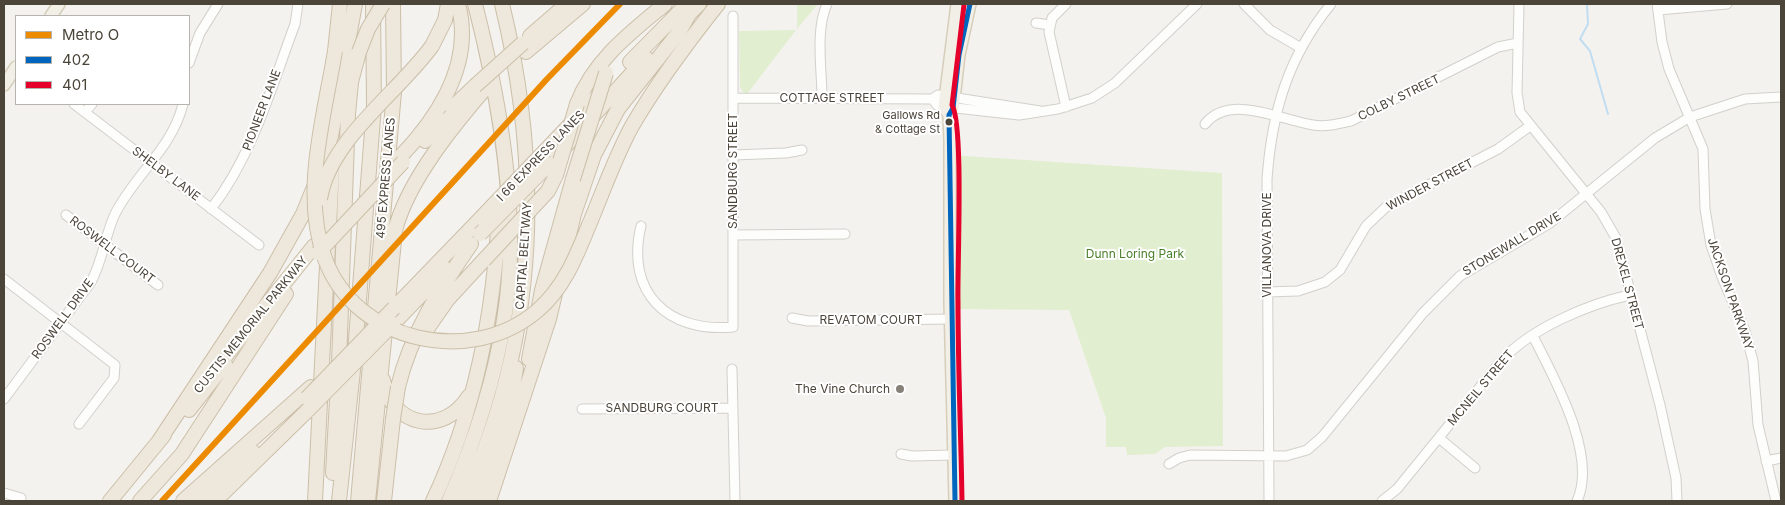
<!DOCTYPE html>
<html>
<head>
<meta charset="utf-8">
<style>
	body { margin:0 }
	#map { position:relative; width:1785px; height:505px; overflow:hidden; background:#f4f2ee; font-family:Inter,sans-serif }
	canvas { display:block }
	.frame { position:absolute; inset:0; border:5px solid #4b4439; pointer-events:none }
	.legend { position:absolute; left:15px; top:15px; width:175px; height:90px; box-sizing:border-box; background:#fff; border:1px solid #b7b4b0; margin:0; padding:6px 9px; list-style:none; font-size:15px; color:#4b4439 }
	.legend li { display:flex; align-items:center; gap:10px; height:25px }
	.legend b { width:25px; border:1px solid #b7b4b0 }
</style>
</head>
<body>
<div id="map">
<canvas width="1785" height="505"></canvas>
<div class="frame"></div>
<ul class="legend">
<li><b style="height:6px;background:#ed8b00"></b>Metro O</li>
<li><b style="height:6px;background:#0065bd"></b>402</li>
<li><b style="height:6px;background:#e4002b"></b>401</li>
</ul>
</div>
<script>
const c = document.querySelector('canvas').getContext('2d');
c.lineJoin = 'round';
function fill(path, color) {
  c.fillStyle = color;
  c.fill(path, 'evenodd');
}
function trace(path, color, width, dash) {
  c.strokeStyle = color;
  c.lineWidth = width;
  c.lineCap = dash ? 'butt' : 'round';
  c.setLineDash(dash || []);
  c.stroke(path);
}
function label(font, color, halo, rows, align = 'center') {
  c.font = font + ' Inter,sans-serif';
  c.lineWidth = 4;
  c.setLineDash([]);
  c.textBaseline = 'middle';
  c.strokeStyle = halo;
  c.fillStyle = color;
  for (const [text, x, y, turn = 0] of rows) {
    c.save();
    c.translate(x, y);
    c.rotate((+turn || 0) * Math.PI / 180);
    c.textAlign = isNaN(turn) ? turn : align;
    if (halo) c.strokeText(text, 0, 0);
    c.fillText(text, 0, 0);
    c.restore();
  }
}
fill(new Path2D(`
	M 797,4 L 818,4 L 797,29 Z
	M 796,30 L 747,94 L 744,93 L 740,87 L 739,31 Z
	M 950,155 L 1222,173 L 1223,446 L 1165,447 L 1155,454 L 1127,455 L 1126,447 L 1106,447 L 1106,418 L 1069,310 L 950,309 Z`), '#e1eecf');
trace(new Path2D(`
	M 1587,4 L 1588,24 L 1580,39 L 1590,51 L 1608,114`), '#c0ddf1', 2);
const minor = new Path2D(`
	M 1066,4 L 1052,18 L 1049,32 L 1066,107
	M 1244,4 L 1270,30 L 1301,48
	M 1519,4 L 1517,93 L 1520,112 L 1601,212 L 1616,238 L 1660,405 L 1676,478 L 1677,501
	M 1657,4 L 1662,42 L 1669,69 L 1703,149 L 1705,209 L 1711,245 L 1722,277 L 1745,331 L 1753,361 L 1758,425 L 1776,501
	M 1658,10 L 1727,4
	M 1036,23 L 1050,25
	M 189,63 L 200,33 L 218,4
	M 733,98 L 932,99 L 938,95 L 1040,111
	M 822,98 C 822,69 815,31 827,4
	M 932,99 L 938,106 L 1019,115 L 1058,109 L 1092,98 L 1115,83 L 1197,4
	M 74,104 L 259,245
	M 85,112 L 92,104
	M 1205,124 C 1230,93 1281,120 1313,125 C 1326,127 1338,124 1351,121 L 1498,47 L 1518,43
	M 733,155 L 786,153 L 802,150
	M 211,209 C 253,155 271,88 295,24 L 298,4
	M 66,215 L 158,285
	M 641,226 C 625,293 668,333 733,327 L 733,16
	M 733,235 L 845,234
	M 4,279 L 115,365 L 114,378 L 79,424
	M 1267,292 L 1298,291 L 1325,282 L 1340,270 L 1366,226 L 1386,207 L 1498,149 L 1530,126
	M 792,318 L 808,321 L 951,319
	M 1533,336 C 1554,378 1598,455 1577,501
	M 732,369 L 735,501
	M 4,399 L 91,282 C 103,260 105,235 115,214 C 135,174 172,149 183,104
	M 582,409 L 733,408
	M 1439,438 L 1475,468
	M 901,454 L 912,456 L 954,455
	M 1766,461 L 1781,458
	M 1169,464 L 1179,458 L 1190,455 L 1286,456 L 1307,450 L 1322,437 L 1423,313 L 1460,276 L 1550,223 L 1655,138 L 1690,117 L 1745,99 L 1781,97
	M 4,493 L 21,498
	M 1269,501 L 1267,179 C 1272,111 1288,57 1331,4
	M 1382,501 L 1397,489 L 1502,360 C 1532,328 1588,304 1630,295`);
const major = new Path2D(`
	M 51,16 L 59,4
	M 4,85 L 16,67
	M 949,115 L 953,108 L 959,55 L 970,4
	M 955,501 L 950,303 L 950,142 L 949,115 L 944,107 L 957,4`);
const highway = new Path2D(`
	M 684,19 L 699,4
	M 530,36 L 567,4
	M 432,46 L 445,20 L 448,4
	M 335,51 L 340,4
	M 526,52 L 583,4
	M 630,62 L 687,4
	M 577,104 C 594,60 630,33 665,4
	M 452,108 L 475,86
	M 425,141 L 464,104
	M 545,151 L 601,92
	M 401,156 C 439,116 474,62 458,4
	M 549,164 L 646,58
	M 589,225 C 603,192 615,157 632,126 C 657,83 687,43 718,4
	M 394,308 L 481,218
	M 393,324 L 446,269
	M 427,329 L 448,299 L 484,260
	M 529,359 L 542,290 L 573,179
	M 216,368 L 314,246
	M 383,380 C 392,427 443,437 469,396
	M 398,387 C 411,333 440,289 471,244
	M 189,410 L 225,364
	M 159,441 L 270,273 L 303,214 L 321,170 L 331,136 L 355,4
	M 333,473 L 339,363 L 348,114 L 351,82 L 359,52
	M 110,501 L 164,435
	M 140,501 L 182,454 L 286,294
	M 183,501 L 311,387
	M 201,501 L 252,451
	M 215,501 L 307,411
	M 315,501 L 332,167
	M 339,501 L 355,352 L 374,105 L 373,4
	M 358,501 L 394,92 L 393,4
	M 368,501 L 395,231 C 407,181 456,122 490,83
	M 384,501 L 393,419
	M 433,501 C 476,409 495,309 499,208
	M 449,501 C 474,443 494,383 504,320 C 521,219 500,102 475,4
	M 463,501 C 537,342 543,173 502,4
	M 477,501 L 507,422 L 516,368
	M 489,501 L 549,319 L 574,214 L 594,155 L 618,109 L 679,32 L 689,14`);
trace(minor, '#d2d0cb', 11);
trace(major, '#d6cebb', 14);
trace(highway, '#ccbfa9', 16);
trace(minor, '#fdfdfc', 9);
trace(major, '#f2efe6', 11);
trace(highway, '#ede8db', 14);
const highwayBridge = new Path2D(`
	M 335,51 C 324,118 301,193 325,259 C 356,343 471,367 537,311 C 564,288 576,257 589,225
	M 359,52 L 368,29 L 383,4
	M 475,86 L 523,43
	M 573,179 L 606,73
	M 320,199 C 329,140 398,93 432,46
	M 481,218 L 545,151
	M 480,234 L 549,164
	M 318,253 L 403,162
	M 484,260 L 548,191 L 556,175 L 577,104
	M 307,398 L 394,308
	M 307,411 L 393,324
	M 393,419 L 398,387`);
trace(highwayBridge, '#ccbfa9', 16, []);
trace(highwayBridge, '#ede8db', 14);
trace(new Path2D(`
	M 955,501 L 949,115 L 953,108 L 959,55 L 970,4`), '#0065bd', 5);
trace(new Path2D(`
	M 962,501 C 961,435 958,369 958,302 C 957,269 964,125 952,105 L 964,5`), '#e4002b', 5);
trace(new Path2D(`
	M 162,501 L 547,79 L 620,4`), '#ed8b00', 6);
for (const [x, y, r, color] of [
	[949,122,4.5,"#4b4439"],
	[900,389,5,"#868178"]
]) {
  const dot = new Path2D();
  dot.arc(x, y, r, 0, 2 * Math.PI);
  c.fillStyle = color;
  c.fill(dot);
  trace(dot, '#fff', 2);
}
label('11px', '#4b4439', '#fff', [
	["Gallows Rd",940,116],
	["& Cottage St",940,130]
], 'right');
label('12px', '#4b4439', '#fff', [
	["COTTAGE STREET",832,98],
	["COLBY STREET",1399,98,-26],
	["PIONEER LANE",262,110,-69],
	["I 66 EXPRESS LANES",541,156,-46],
	["SANDBURG STREET",733,171,-90],
	["SHELBY LANE",166,174,37],
	["495 EXPRESS LANES",386,178,-85],
	["WINDER STREET",1430,185,-28],
	["STONEWALL DRIVE",1512,244,-31],
	["VILLANOVA DRIVE",1267,245,-90],
	["ROSWELL COURT",112,250,37],
	["CAPITAL BELTWAY",524,256,-86],
	["DREXEL STREET",1627,284,75],
	["JACKSON PARKWAY",1730,294,71],
	["ROSWELL DRIVE",63,319,-54],
	["REVATOM COURT",871,320],
	["CUSTIS MEMORIAL PARKWAY",251,325,-51],
	["MCNEIL STREET",1481,388,-50],
	["SANDBURG COURT",662,408]
]);
label('12px', '#4a7f2a', '#fff', [
	["Dunn Loring Park",1135,254]
]);
label('12px', '#4b4439', '#fff', [
	["The Vine Church",890,389]
], 'right');
</script>
</body>
</html>
